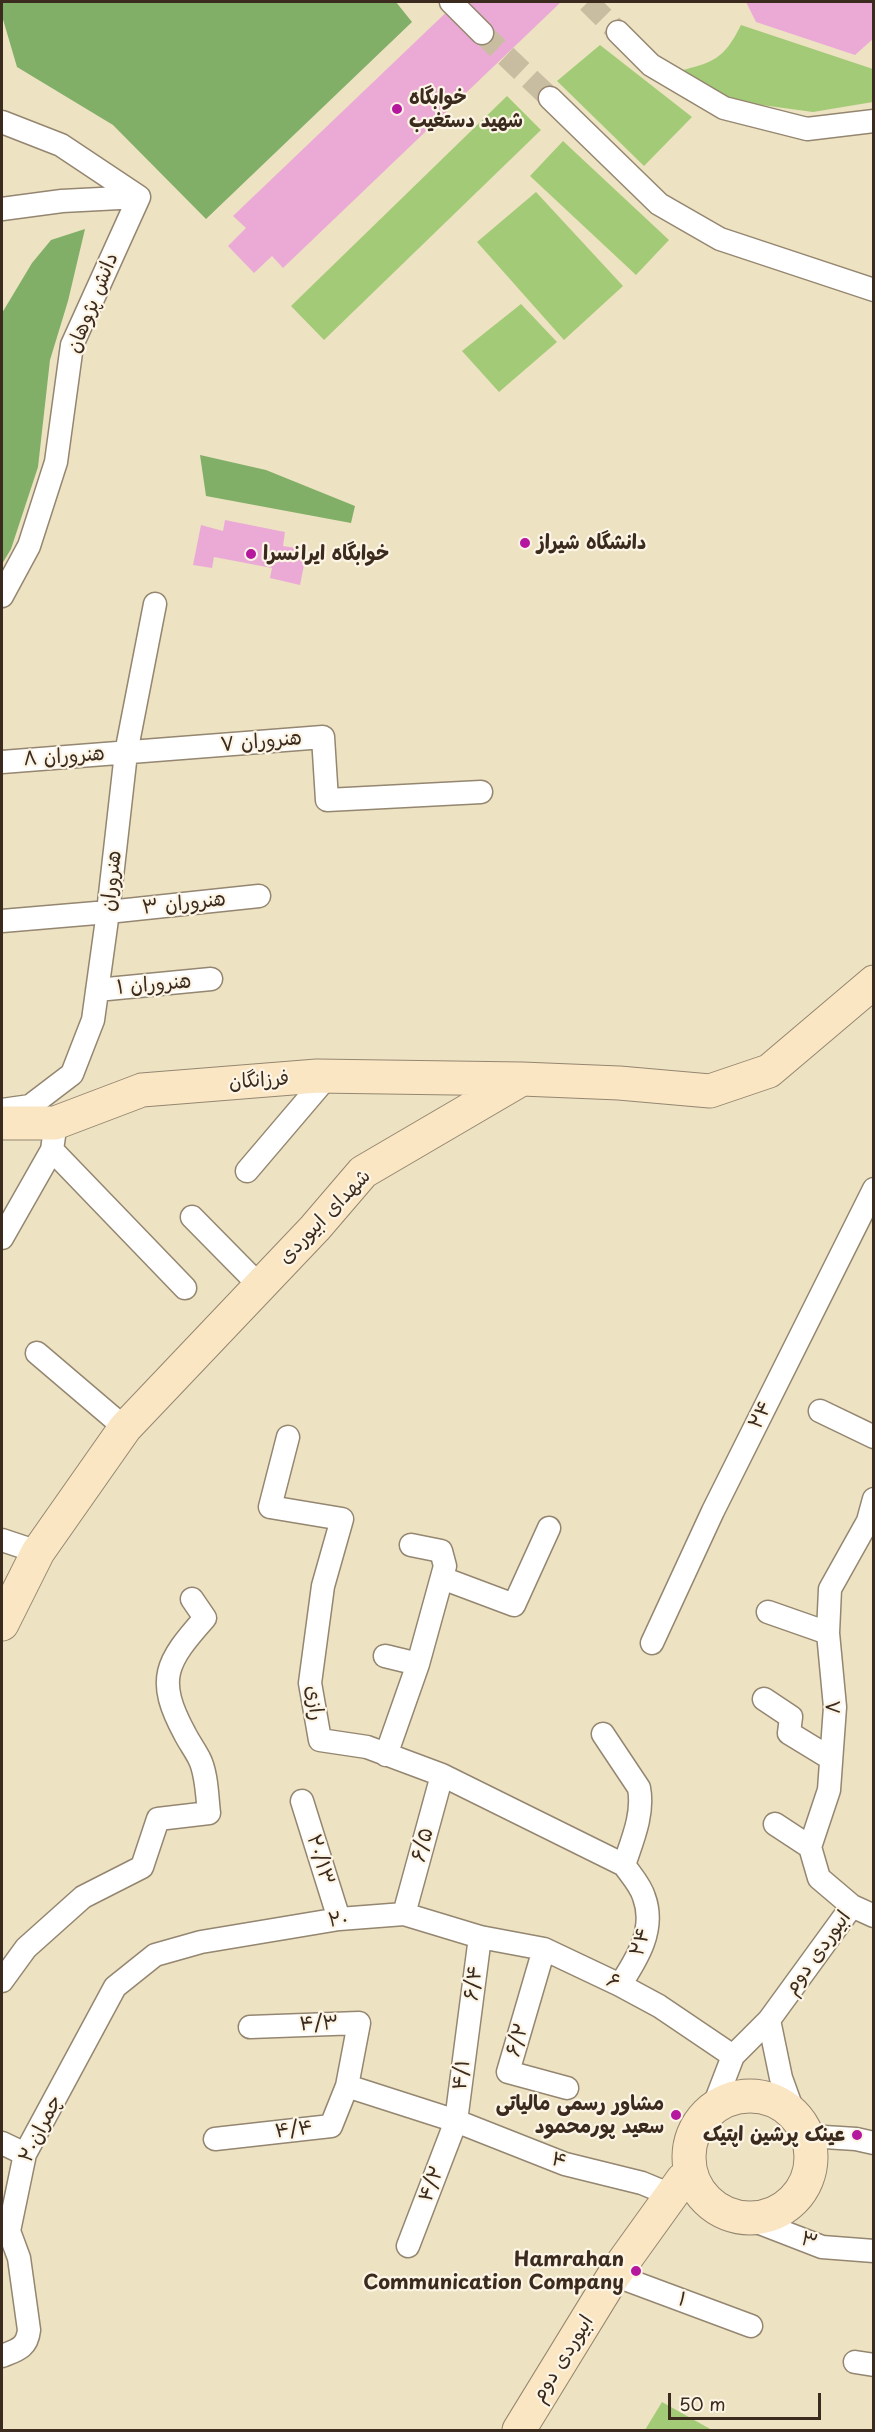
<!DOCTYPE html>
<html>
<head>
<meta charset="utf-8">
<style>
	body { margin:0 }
	#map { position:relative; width:875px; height:2432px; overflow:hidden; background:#ede2c2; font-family:"Playpen Sans",sans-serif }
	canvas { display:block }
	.frame { position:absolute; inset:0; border:3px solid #3b2a1e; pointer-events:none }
	.scale { position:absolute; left:668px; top:2393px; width:153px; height:27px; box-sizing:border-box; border:3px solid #3b2a1e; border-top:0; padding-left:8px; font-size:18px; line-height:21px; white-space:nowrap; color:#3b2a1e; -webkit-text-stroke:4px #fcf5e5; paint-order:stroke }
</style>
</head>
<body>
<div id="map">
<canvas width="875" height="2432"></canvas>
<div class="frame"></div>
<div class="scale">50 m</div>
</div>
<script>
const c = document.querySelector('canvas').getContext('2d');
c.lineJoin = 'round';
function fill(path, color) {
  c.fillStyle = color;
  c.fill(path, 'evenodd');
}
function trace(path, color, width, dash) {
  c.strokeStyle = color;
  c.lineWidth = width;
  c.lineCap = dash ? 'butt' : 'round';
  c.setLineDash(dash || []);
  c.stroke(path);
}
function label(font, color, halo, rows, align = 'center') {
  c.font = font + ' "Playpen Sans","Playpen Sans Arabic",sans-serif';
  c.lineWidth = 4.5;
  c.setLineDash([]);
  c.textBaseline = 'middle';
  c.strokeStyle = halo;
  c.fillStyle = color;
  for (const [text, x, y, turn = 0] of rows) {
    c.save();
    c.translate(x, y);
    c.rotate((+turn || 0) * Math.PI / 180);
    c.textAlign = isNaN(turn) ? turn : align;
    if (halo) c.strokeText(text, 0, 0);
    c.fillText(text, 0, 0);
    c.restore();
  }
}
fill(new Path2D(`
	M 741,25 L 873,69 L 873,102 L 813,112 L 732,101 L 707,85 L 676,72 C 713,62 723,61 741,25 Z
	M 600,45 L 692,117 L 644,166 L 557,81 Z
	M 507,96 L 541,130 L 324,340 L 291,306 Z
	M 563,141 L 669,240 L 636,275 L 530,176 Z
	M 536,192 L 623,286 L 564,340 L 477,242 Z
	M 521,304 L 557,342 L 499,392 L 462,351 Z
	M 662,2402 L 712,2430 L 645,2430 Z`), '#a3cb77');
fill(new Path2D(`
	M 3,2 L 396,2 L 412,22 L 206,219 L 113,125 L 17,67 L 2,16 Z
	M 85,229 L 68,301 L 50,360 L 38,467 L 11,549 L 2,564 L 2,313 L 32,263 L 51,240 Z
	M 200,455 L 266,470 L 355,506 L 351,523 L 206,496 Z`), '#82af68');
fill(new Path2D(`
	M 457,2 L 561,2 L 283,268 L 272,256 L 254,273 L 228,246 L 246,228 L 233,216 Z
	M 746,2 L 874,2 L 874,38 L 855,55 L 756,22 Z
	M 225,520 L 285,532 L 283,546 L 307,550 L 300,585 L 270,578 L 272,568 L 214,557 L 212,568 L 193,565 L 201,525 L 223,531 Z`), '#ebaad6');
trace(new Path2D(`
	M 588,2 L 618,32
	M 482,33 L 550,98`), '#c9bda1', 22, [22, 11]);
const street = new Path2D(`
	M 451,2 L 482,33
	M 618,32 L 651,65 L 724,108 L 807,129 L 874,121
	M 550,98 L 659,204 L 720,239 L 874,290
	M 2,122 L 61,145 L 139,197 L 72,345 L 56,462 L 29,546 L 2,596
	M 2,209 L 62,201 L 139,197
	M 2,762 L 323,737 L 327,800 L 481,792
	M 2,921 L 108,912 L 259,896
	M 97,990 L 211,979
	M 2,1110 L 30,1106 L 72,1074 L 93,1020 L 108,912 L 126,753 L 155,604
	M 52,1150 L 185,1288
	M 247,1171 L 327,1077
	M 192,1217 L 260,1286
	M 2,1238 L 52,1150 L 54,1136
	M 37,1353 L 125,1428
	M 820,1411 L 874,1437
	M 288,1437 L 270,1507 L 342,1519 L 323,1586 L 310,1683 L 320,1740 L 367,1747 L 442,1775 L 624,1865
	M 2,1540 L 38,1552
	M 442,1578 L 514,1605 L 549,1528
	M 768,1612 L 828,1633
	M 652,1643 L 713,1511 L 874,1189
	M 385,1656 L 418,1664
	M 764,1699 L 791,1717 L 789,1733 L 830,1758
	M 603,1734 L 639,1788 C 644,1814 632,1841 624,1865 C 631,1875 641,1886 644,1897 C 656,1929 637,1959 620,1985
	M 386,1755 L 418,1664 L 445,1566 L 441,1551 L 411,1545
	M 302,1801 L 339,1919
	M 775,1824 L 810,1847
	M 852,1906 L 819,1878 L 810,1847 L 829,1790 L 835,1707 L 828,1633 L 830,1589 L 868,1521 L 874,1499
	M 404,1914 L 442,1775
	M 544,1949 L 508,2072 L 567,2088
	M 2,1981 L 26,1948 L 83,1897 L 142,1867 L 158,1819 L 209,1813 C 207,1797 207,1773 199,1758 C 195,1750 189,1742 185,1734 C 155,1679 166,1662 205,1618 L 192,1599
	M 769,2020 L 781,2078 L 794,2114
	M 347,2086 L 456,2121 L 565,2164 L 642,2183 L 671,2195
	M 713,2108 L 733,2056 L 769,2020 L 852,1906 L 874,1916
	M 808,2136 L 856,2139 L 874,2143
	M 215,2139 L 331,2126 L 347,2086 L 359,2023 L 250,2027
	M 2,2143 L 25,2154
	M 747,2218 L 822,2247 L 874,2251
	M 408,2246 L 456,2121 L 480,1937
	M 614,2275 L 751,2326
	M 2,2356 C 17,2350 27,2348 29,2330 L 19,2258 L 9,2231 L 25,2154 L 115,1987 L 155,1955 L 201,1942 L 339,1919 L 404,1914 L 480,1937 L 544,1949 L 620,1985 L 659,2006 L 733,2056
	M 855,2362 L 874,2365`);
const secondary = new Path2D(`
	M 2,1123 L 55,1123 L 142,1090 L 317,1076 L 522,1079 L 619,1083 L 710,1091 L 769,1071 L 874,982
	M 2,1624 L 38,1552 L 125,1428 L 315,1228 L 363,1172 L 522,1079
	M689 2157a61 61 0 1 1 122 0a61 61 0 1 1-122 0Z
	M 519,2430 L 614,2275 L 683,2179`);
trace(street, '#948670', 25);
trace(secondary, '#948670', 35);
trace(street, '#fff', 22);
trace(secondary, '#fbe6c4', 33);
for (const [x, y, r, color] of [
	[397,109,6,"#b5179e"],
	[525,543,6,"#b5179e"],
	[251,554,6,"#b5179e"],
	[676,2115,6,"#b5179e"],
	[857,2135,6,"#b5179e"],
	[636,2271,6,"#b5179e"]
]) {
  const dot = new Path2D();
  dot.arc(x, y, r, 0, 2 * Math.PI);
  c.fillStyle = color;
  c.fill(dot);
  trace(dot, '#fcf5e5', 2);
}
label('bold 20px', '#3b2a1e', '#fcf5e5', [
	["خوابگاه",409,98],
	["شهید دستغیب",409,121],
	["دانشگاه شیراز",537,543],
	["خوابگاه ایرانسرا",263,554],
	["مشاور رسمی مالیاتی",664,2104,"right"],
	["سعید پورمحمود",664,2127,"right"],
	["عینک پرشین اپتیک",845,2135,"right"],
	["Hamrahan",624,2260,"right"],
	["Communication Company",624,2283,"right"]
], 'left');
label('20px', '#3b2a1e', '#fcf5e5', [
	["دانش پژوهان",93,303,-68],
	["هنروران ۷",261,742,-5],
	["هنروران ۸",64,757,-4],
	["هنروران",112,881,-84],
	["هنروران ۳",184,904,-6],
	["هنروران ۱",154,985,-5],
	["فرزانگان",259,1081,-4],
	["شهدای ابیوردی",325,1217,-46],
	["۲۴",761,1415,-63],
	["رازی",314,1703,83],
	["۸",834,1707,-90],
	["۶/۵",423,1845,-75],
	["۲۰/۱۳",320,1860,73],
	["۲۰",338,1920,-7],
	["۲۴",641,1942,-73],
	["ابیوردی دوم",818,1953,-54],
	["۶",613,1982,26],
	["۶/۴",474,1983,-83],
	["۴/۳",319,2024,-2],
	["۶/۲",518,2040,-74],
	["۴/۱",462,2075,-83],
	["چمران۲۰",41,2129,-64],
	["۴/۴",294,2130,-6],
	["۴",559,2161,19],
	["۴/۲",432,2184,-69],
	["۳",809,2241,19],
	["۱",682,2300,20],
	["ابیوردی دوم",563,2359,-58]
]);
</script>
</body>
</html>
